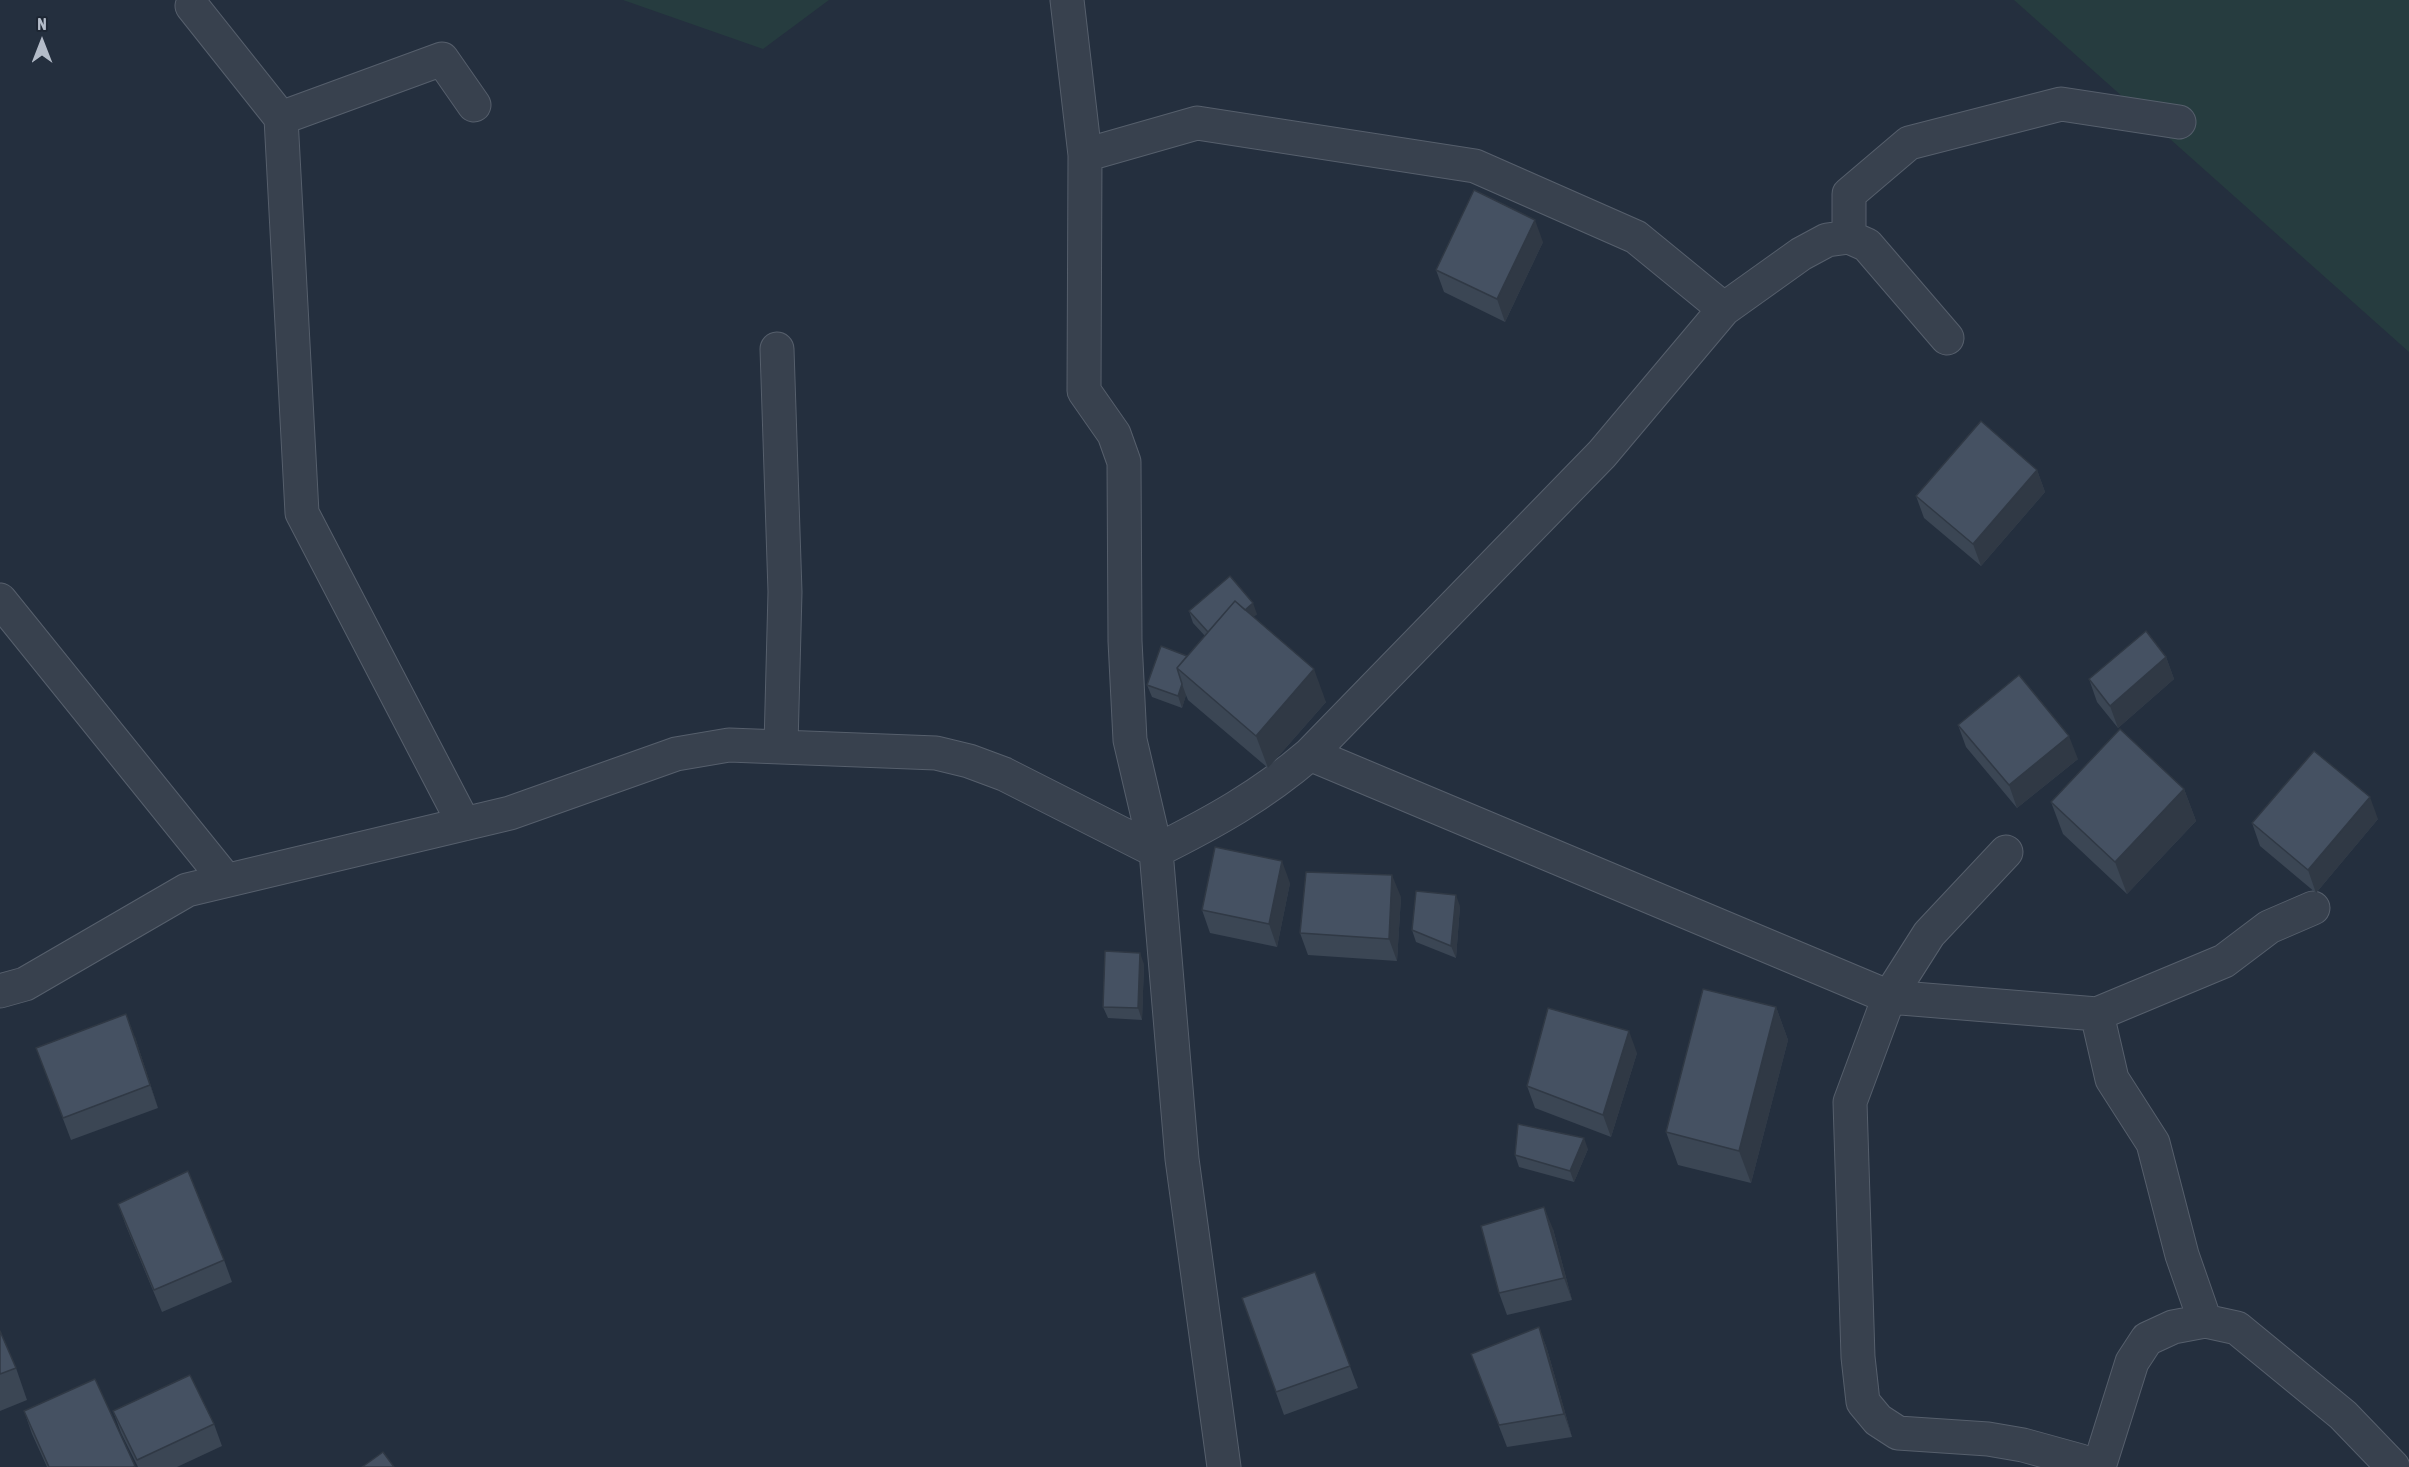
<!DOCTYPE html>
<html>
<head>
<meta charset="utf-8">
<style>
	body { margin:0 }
	#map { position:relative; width:2409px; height:1467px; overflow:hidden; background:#242f3e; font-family:"Asap Condensed",sans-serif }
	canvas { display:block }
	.north { position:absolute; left:12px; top:12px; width:60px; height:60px; -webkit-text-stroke:4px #1d2633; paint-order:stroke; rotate:0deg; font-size:16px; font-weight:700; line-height:24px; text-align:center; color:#b4bcc9 }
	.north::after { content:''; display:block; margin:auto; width:21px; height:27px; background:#b4bcc9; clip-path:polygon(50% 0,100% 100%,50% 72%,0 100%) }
</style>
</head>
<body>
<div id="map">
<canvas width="2409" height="1467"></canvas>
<div class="north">N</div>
</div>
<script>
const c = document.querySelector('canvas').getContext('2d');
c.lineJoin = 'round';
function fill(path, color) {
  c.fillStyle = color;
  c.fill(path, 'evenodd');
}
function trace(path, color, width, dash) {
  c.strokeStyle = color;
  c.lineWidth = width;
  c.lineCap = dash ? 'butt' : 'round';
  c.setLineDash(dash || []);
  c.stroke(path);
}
fill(new Path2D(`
	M 623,0 L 829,0 L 763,49 Z
	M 2014,0 L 2409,0 L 2409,352 Z`), '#263c3f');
const minor = new Path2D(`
	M 1067,0 L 1085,155
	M 192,6 L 281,118 L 302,513 L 464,824
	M 281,118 L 442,59 L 474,105
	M 1849,237 L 1849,194 L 1909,143 L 2061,104 L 2179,122
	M 777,349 L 785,592 L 781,745
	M 0,600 L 225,879
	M 1310,754 L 1889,997 L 2097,1014 L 2224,961 L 2269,927 L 2313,908
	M 1156,851 C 1214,822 1261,796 1310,754 L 1602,454 L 1724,309 L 1801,254 L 1827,240 L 1849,237 L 1867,245 L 1947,338
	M 2006,852 L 1929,934 L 1889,997 L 1850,1102 L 1858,1357 L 1863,1402 L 1878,1420 L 1898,1433 L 1988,1439 L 2023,1445 L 2081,1461 L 2088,1467
	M 0,991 L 25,984 L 187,890 L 510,813 L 676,754 L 729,745 L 936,753 L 969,761 L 1004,774 L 1156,851
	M 2097,1014 L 2112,1079 L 2153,1143 L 2182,1255 L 2205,1321
	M 1224,1467 L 1182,1159 L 1156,851 L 1130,740 L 1125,641 L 1124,462 L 1114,434 L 1084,391 L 1085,155 L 1197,123 L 1475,166 L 1636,237 L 1724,309
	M 2099,1467 L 2132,1362 L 2147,1339 L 2173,1327 L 2205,1321 L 2237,1328 L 2343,1415 L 2393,1467`);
trace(minor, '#565f6c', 35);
trace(minor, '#38414e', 33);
fill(new Path2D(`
	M 1543,242 L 1505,322 L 1444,292 L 1436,270 Z
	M 2037,470 L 2045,492 L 1981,566 L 1924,518 L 1916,496 Z
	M 1189,611 L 1257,614 L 1253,617 L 1326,702 L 1268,768 L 1188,700 L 1186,695 L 1182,708 L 1152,697 L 1147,685 L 1187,656 L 1205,636 L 1193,623 Z
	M 2166,657 L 2174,679 L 2118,728 L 2097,702 L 2089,679 Z
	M 1958,725 L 2078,759 L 2017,808 L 1966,747 Z
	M 2184,789 L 2196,821 L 2127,894 L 2063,834 L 2051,802 Z
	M 2378,819 L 2316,893 L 2260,846 L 2252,823 Z
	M 1290,883 L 1277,947 L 1210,933 L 1202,910 Z
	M 1401,897 L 1397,961 L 1308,955 L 1300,933 Z
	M 1460,906 L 1456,958 L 1416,942 L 1412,930 Z
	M 1144,964 L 1142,1020 L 1108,1018 L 1103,1007 Z
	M 1776,1007 L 1788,1040 L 1751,1183 L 1678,1165 L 1666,1132 Z
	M 135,1037 L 158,1108 L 71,1140 L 36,1048 Z
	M 1637,1053 L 1611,1137 L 1535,1108 L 1527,1086 Z
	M 1588,1149 L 1574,1182 L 1519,1167 L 1515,1155 Z
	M 118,1204 L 224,1260 L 232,1282 L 162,1312 L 126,1226 Z
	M 1553,1229 L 1572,1300 L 1507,1315 L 1499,1293 Z
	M 1315,1272 L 1358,1388 L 1284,1415 L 1242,1298 Z
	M 1539,1327 L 1547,1349 L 1572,1437 L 1507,1447 L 1471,1354 Z
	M 0,1331 L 16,1368 L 27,1400 L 0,1411 Z
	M 95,1379 L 135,1467 L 47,1467 L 32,1434 L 24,1411 Z
	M 113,1411 L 214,1424 L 222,1446 L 177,1467 L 138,1467 L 121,1433 Z`), '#3b4654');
fill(new Path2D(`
	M 1535,220 L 1543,242 L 1505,322 L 1497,299 Z
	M 2037,470 L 2045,492 L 1981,566 L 1973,544 Z
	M 1253,603 L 1257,614 L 1217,650 L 1213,638 Z
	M 2166,657 L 2174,679 L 2118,728 L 2110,706 Z
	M 1314,669 L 1326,702 L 1268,768 L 1256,736 Z
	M 1182,684 L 1186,695 L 1182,708 L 1178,696 Z
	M 2069,736 L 2078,759 L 2017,808 L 2009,785 Z
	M 2184,789 L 2196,821 L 2127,894 L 2115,862 Z
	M 2370,797 L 2378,819 L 2316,893 L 2308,870 Z
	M 1282,861 L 1290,883 L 1277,947 L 1269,924 Z
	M 1392,875 L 1401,897 L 1397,961 L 1389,939 Z
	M 1456,895 L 1460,906 L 1456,958 L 1451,946 Z
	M 1140,953 L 1144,964 L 1142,1020 L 1138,1008 Z
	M 1776,1007 L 1788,1040 L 1751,1183 L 1739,1151 Z
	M 126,1014 L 135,1037 L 158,1108 L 150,1085 Z
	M 1629,1031 L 1637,1053 L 1611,1137 L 1603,1115 Z
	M 1584,1138 L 1588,1149 L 1574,1182 L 1570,1171 Z
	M 1544,1207 L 1553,1229 L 1572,1300 L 1564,1278 Z
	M 1539,1327 L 1547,1349 L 1572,1437 L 1564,1414 Z`), '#303945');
const building = new Path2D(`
	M 1474,190 L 1535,220 L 1497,299 L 1436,270 Z
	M 1981,421 L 2037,470 L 1973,544 L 1916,496 Z
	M 1230,576 L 1253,603 L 1245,610 L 1235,601 L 1208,632 L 1189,611 Z
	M 1235,601 L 1314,669 L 1256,736 L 1177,668 Z
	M 2146,631 L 2166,657 L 2110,706 L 2089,679 Z
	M 1161,646 L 1187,656 L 1177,668 L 1182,684 L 1178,696 L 1147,685 Z
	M 2019,675 L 2069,736 L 2009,785 L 1958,725 Z
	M 2120,729 L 2184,789 L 2115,862 L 2051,802 Z
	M 2314,751 L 2370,797 L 2308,870 L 2252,823 Z
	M 1215,847 L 1282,861 L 1269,924 L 1202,910 Z
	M 1306,872 L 1392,875 L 1389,939 L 1300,933 Z
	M 1416,891 L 1456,895 L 1451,946 L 1412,930 Z
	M 1105,951 L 1140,953 L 1138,1008 L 1103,1007 Z
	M 1703,989 L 1776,1007 L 1739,1151 L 1666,1132 Z
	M 1548,1008 L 1629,1031 L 1603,1115 L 1527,1086 Z
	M 126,1014 L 150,1085 L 63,1118 L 36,1048 Z
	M 1518,1124 L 1584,1138 L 1570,1171 L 1515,1155 Z
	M 188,1171 L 224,1260 L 154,1290 L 118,1204 Z
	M 1544,1207 L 1564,1278 L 1499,1293 L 1481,1226 Z
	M 1315,1272 L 1350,1366 L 1276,1392 L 1242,1298 Z
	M 1539,1327 L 1564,1414 L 1499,1425 L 1471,1354 Z
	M 0,1331 L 16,1368 L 0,1374 Z
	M 190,1375 L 214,1424 L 137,1460 L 113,1411 Z
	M 95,1379 L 135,1466 L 133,1467 L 49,1467 L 24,1411 Z
	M 383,1452 L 394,1467 L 362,1467 Z`);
fill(building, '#455162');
trace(building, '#303945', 1.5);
</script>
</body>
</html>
